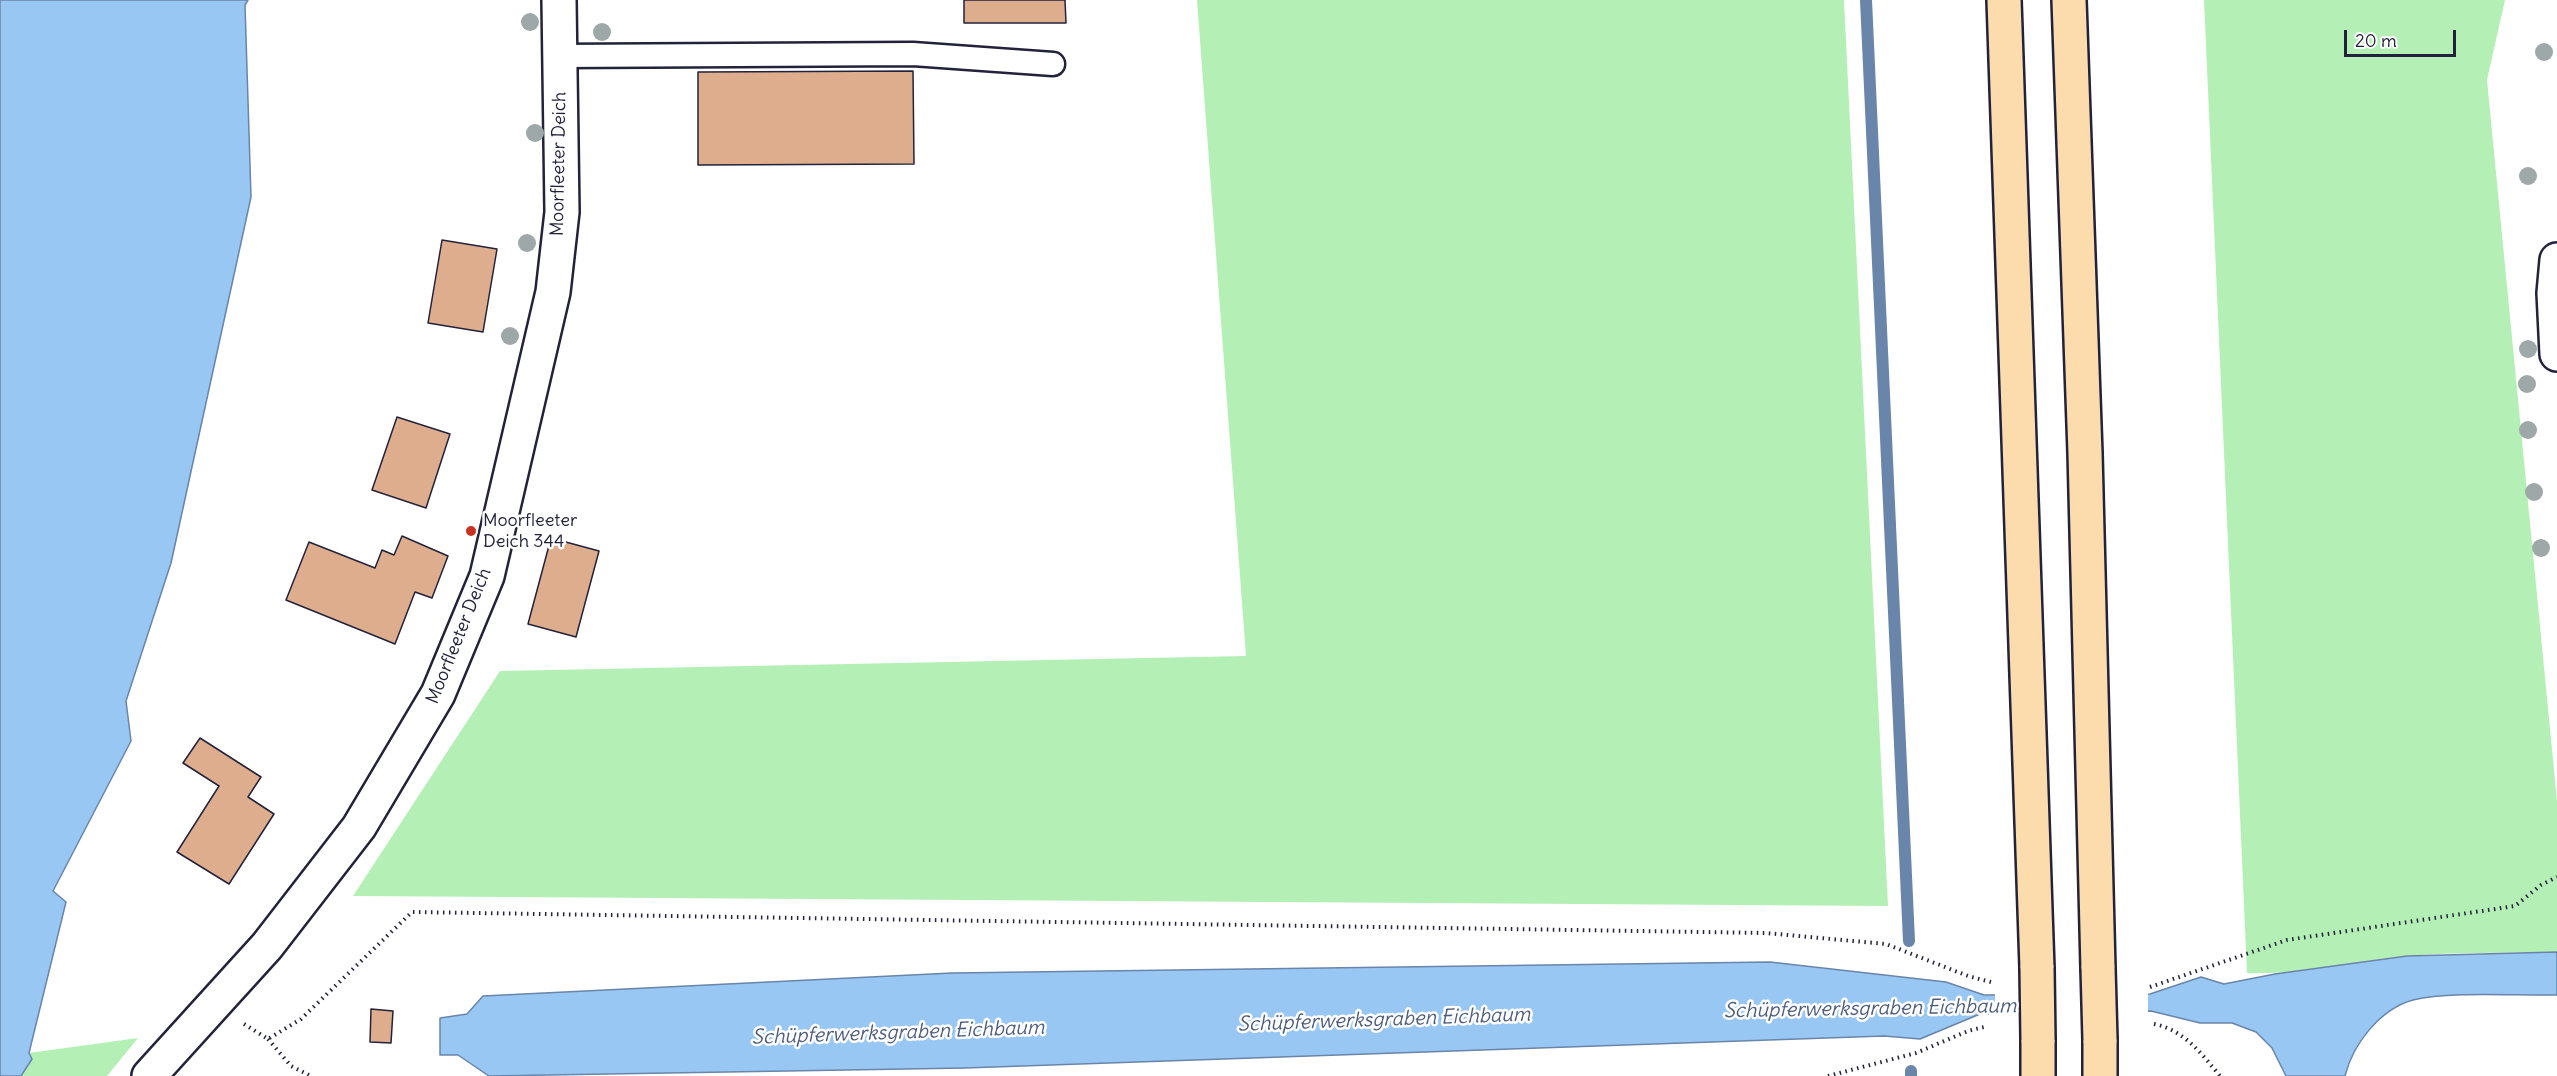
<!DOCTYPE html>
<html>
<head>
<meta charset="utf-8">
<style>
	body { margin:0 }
	#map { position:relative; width:2557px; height:1076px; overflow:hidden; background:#fff; font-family:Delius,sans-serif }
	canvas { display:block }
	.scale { position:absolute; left:2344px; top:30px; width:112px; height:27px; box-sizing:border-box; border:3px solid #22223b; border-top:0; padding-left:8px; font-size:18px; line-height:21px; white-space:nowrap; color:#22223b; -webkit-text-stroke:4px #fff; paint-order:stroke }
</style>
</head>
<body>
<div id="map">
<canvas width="2557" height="1076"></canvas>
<div class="scale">20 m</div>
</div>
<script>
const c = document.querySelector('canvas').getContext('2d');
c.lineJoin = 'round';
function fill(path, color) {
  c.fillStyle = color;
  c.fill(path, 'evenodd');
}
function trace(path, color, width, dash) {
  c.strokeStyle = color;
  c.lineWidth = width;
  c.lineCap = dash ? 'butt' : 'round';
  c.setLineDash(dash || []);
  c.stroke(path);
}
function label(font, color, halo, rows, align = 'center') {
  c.font = font + ' Delius,sans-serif';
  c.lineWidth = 5;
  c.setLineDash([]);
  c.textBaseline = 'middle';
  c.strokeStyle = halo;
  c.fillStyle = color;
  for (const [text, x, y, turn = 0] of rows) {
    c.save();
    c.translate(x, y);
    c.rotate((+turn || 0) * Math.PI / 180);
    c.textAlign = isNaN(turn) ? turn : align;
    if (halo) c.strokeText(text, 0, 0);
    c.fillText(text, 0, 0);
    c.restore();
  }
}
fill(new Path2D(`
	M 1197,0 L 1844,0 L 1888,906 L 353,896 L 500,671 L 1246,656 Z
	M 2204,0 L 2505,0 L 2487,80 L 2557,801 L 2557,952 C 2507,953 2456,952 2406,956 C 2352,961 2301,975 2247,973 Z
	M 138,1038 L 107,1076 L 21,1076 L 32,1059 L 29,1053 Z`), '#b4efb5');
const water = new Path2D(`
	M 0,0 L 248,0 L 245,5 L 251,197 L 171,563 L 126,701 L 131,741 L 53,891 L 66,902 L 29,1053 L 32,1059 L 21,1076 L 0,1076 Z
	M 2557,952 L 2557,995 C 2517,996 2450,991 2413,1000 C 2380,1009 2353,1044 2345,1076 L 2286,1076 L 2272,1048 L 2256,1032 L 2232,1023 L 2200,1023 L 2151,1011 L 1980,1014 L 1920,1039 L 1884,1036 L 965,1068 L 489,1076 L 458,1055 L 440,1055 L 440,1018 L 467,1014 L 483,996 L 952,973 L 1770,962 L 1946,982 L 1984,995 L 2150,994 L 2201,977 L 2224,984 L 2275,974 L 2407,956 Z`);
fill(water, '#99c7f4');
trace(water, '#6985aa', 1.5);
fill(new Path2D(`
	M 2148,991 L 2148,1014 L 1995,1017 L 1995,993 Z`), '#fff');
trace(new Path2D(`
	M 1866,0 L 1909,941
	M 1911,1076 L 1911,1071`), '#6985aa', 12);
const building = new Path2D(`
	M 964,0 L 1065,0 L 1066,23 L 964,23 Z
	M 913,71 L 914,164 L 698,165 L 698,72 Z
	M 442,240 L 497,249 L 483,332 L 428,323 Z
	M 397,417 L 450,434 L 426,508 L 372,490 Z
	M 402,536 L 448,556 L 432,598 L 415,592 L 395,644 L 286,600 L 309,542 L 375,568 L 382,550 L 394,555 Z
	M 551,538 L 599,551 L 576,637 L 528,624 Z
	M 200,738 L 261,777 L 248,797 L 274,814 L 229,884 L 177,852 L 219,786 L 183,763 Z
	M 371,1009 L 393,1011 L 391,1043 L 370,1042 Z`);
fill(building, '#ddad8e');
trace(building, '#22223b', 1.5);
const service = new Path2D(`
	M 560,56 L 913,54 L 1053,64`);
const minor = new Path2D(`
	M 2557,260 L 2554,293 L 2557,354`);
const tertiary = new Path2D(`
	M 149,1076 L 267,946 L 359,827 L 438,694 L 487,576 L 553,292 L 562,212 L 559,0`);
const motorway = new Path2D(`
	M 2004,0 L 2037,968
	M 2069,0 L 2085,453 L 2098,968
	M 2038,1040 L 2038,1076
	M 2100,1076 L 2100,1040`);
trace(service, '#22223b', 27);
trace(minor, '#22223b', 38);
trace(tertiary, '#22223b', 38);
trace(motorway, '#22223b', 38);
trace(new Path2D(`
	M 2150,987 L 2287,940 L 2515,906 L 2541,885 L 2557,877
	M 244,1024 L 268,1039 L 301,1019 L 412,912 L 1766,933 L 1886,944 L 1968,976 L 1991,982
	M 2154,1024 C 2184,1030 2201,1053 2220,1076
	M 268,1039 L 291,1066 L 311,1076
	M 1828,1076 L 1916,1053 L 1968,1031 L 1988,1026`), '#22223b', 4, [1.5, 4.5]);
trace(service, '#fff', 22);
trace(minor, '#fff', 33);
trace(tertiary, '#fff', 33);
trace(motorway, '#fcdcac', 33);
const motorwayBridge = new Path2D(`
	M 2037,968 L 2038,1040
	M 2098,968 L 2100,1040`);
trace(motorwayBridge, '#22223b', 38, []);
trace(motorwayBridge, '#fcdcac', 33);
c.fillStyle = '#9ea8a8';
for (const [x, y] of [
	[530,22],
	[602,32],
	[2544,52],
	[535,133],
	[2528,176],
	[527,243],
	[510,336],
	[2528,349],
	[2527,384],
	[2528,430],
	[2534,492],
	[2541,548]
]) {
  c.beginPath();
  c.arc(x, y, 9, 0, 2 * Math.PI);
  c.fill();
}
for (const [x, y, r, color] of [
	[471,531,6,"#c8321e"]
]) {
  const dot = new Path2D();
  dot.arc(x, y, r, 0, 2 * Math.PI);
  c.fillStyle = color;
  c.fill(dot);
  trace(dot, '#fff', 2);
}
label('18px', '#22223b', '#fff', [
	["Moorfleeter Deich",559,164,-89],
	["Moorfleeter Deich",459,636,-68]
]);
label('18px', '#22223b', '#fff', [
	["Moorfleeter",483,521],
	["Deich 344",483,542]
], 'left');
label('italic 20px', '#4c5c7c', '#fff', [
	["Schüpferwerksgraben Eichbaum",1870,1009,-1],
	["Schüpferwerksgraben Eichbaum",1384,1020,-2],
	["Schüpferwerksgraben Eichbaum",898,1033,-2]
]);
</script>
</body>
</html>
